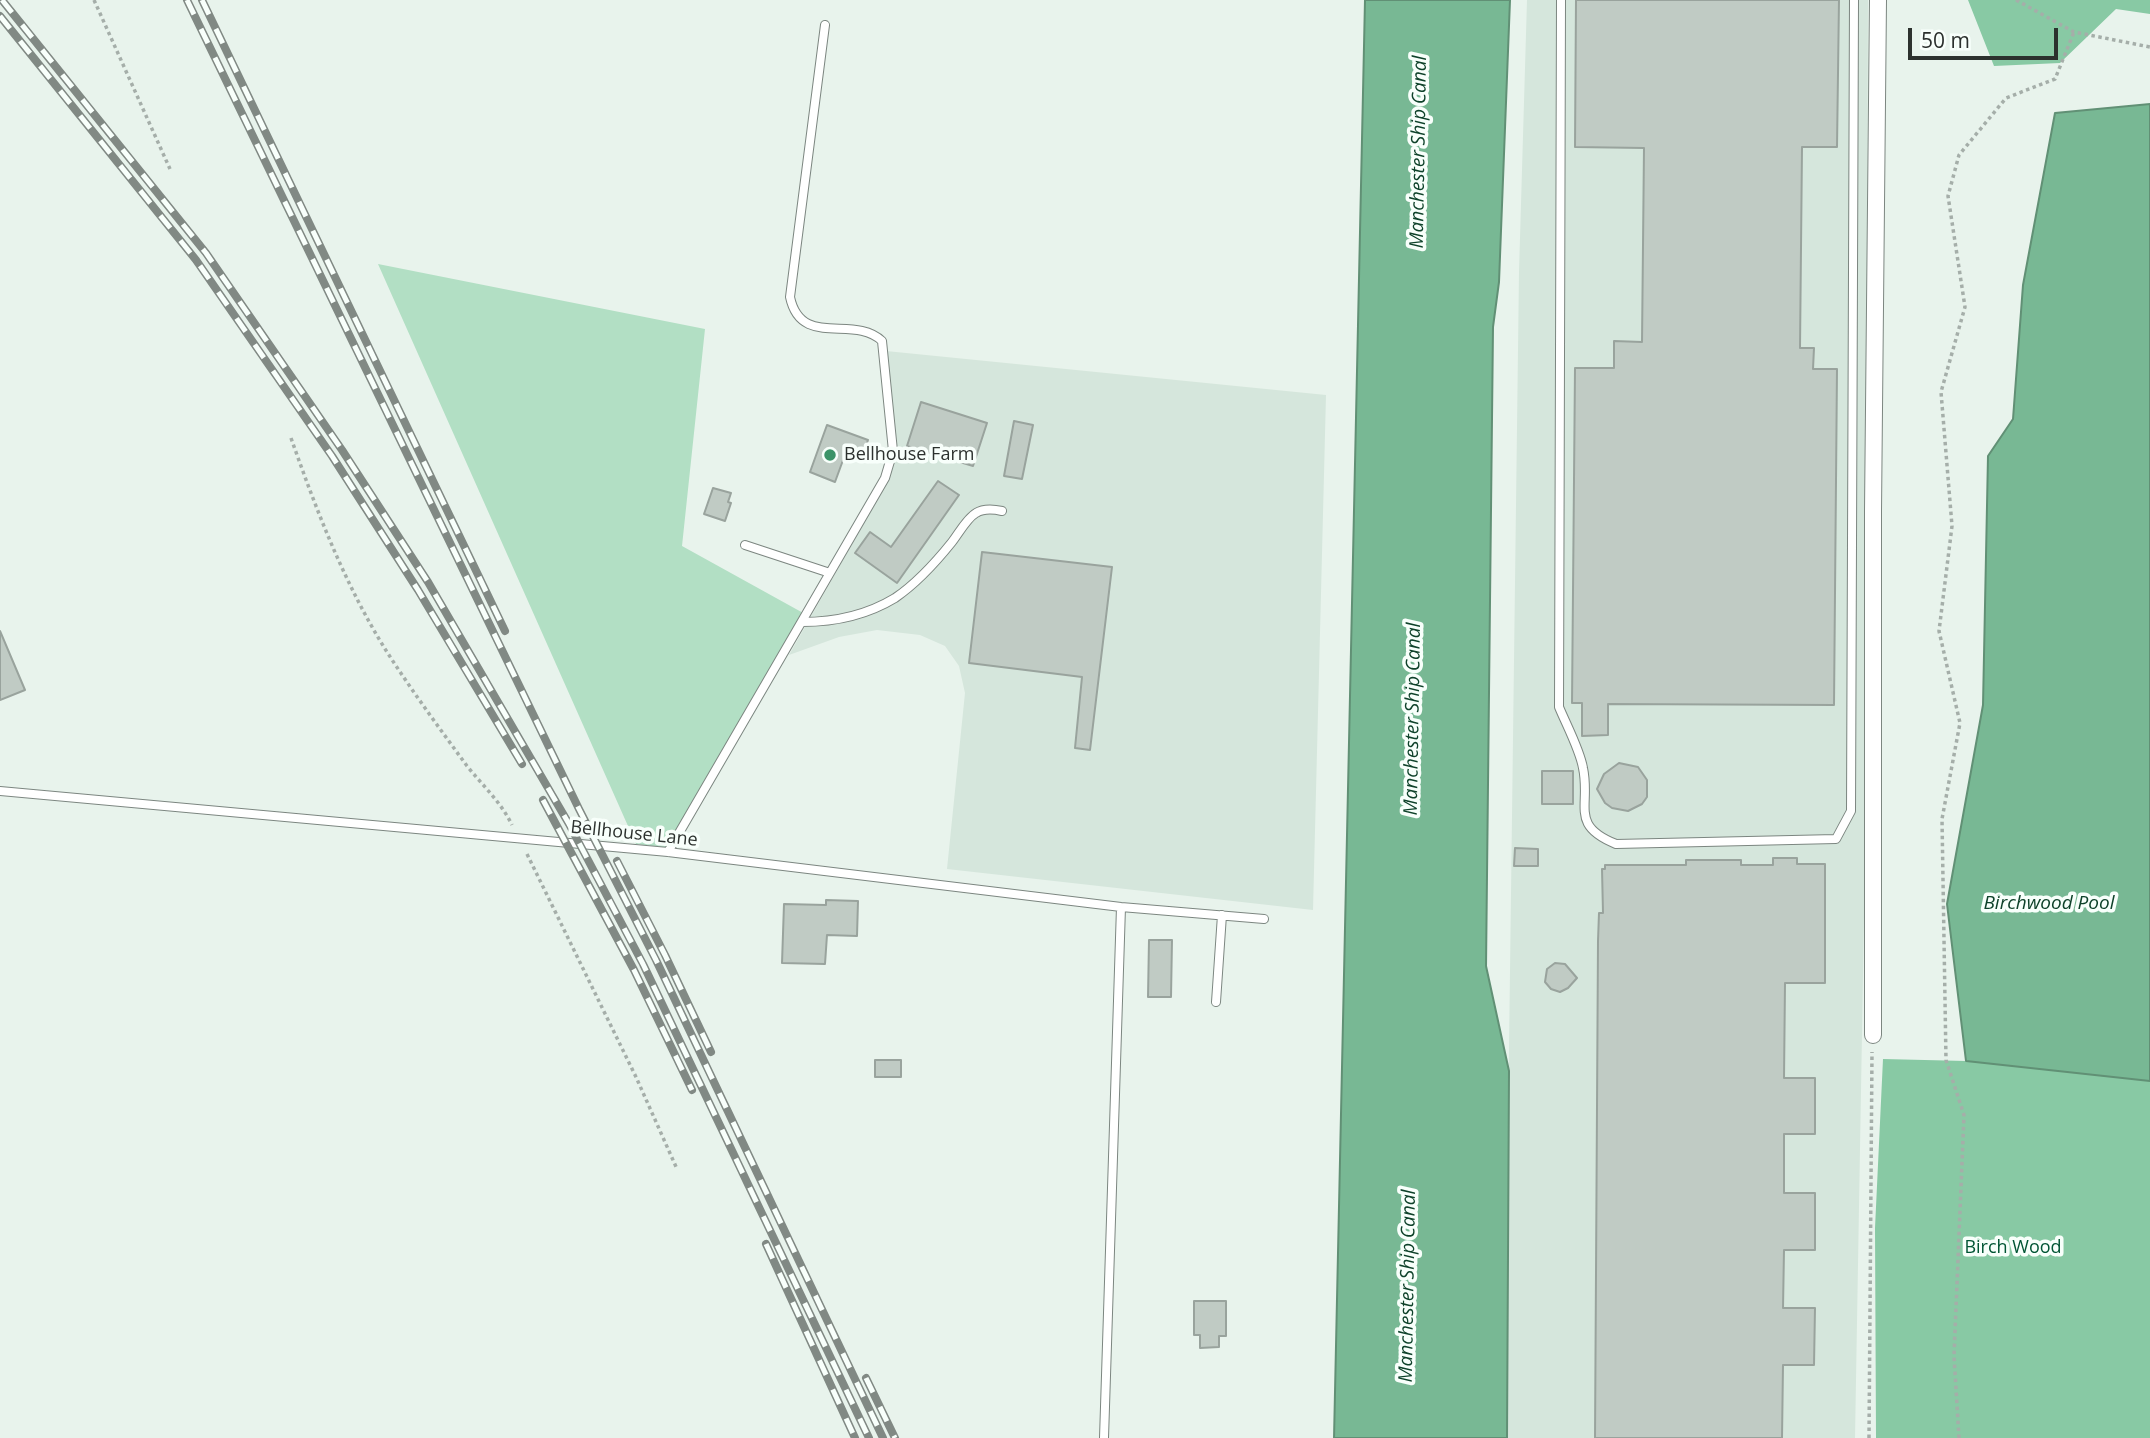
<!DOCTYPE html>
<html>
<head>
<meta charset="utf-8">
<style>
	body { margin:0 }
	#map { position:relative; width:2150px; height:1438px; overflow:hidden; background:#e8f3ec; font-family:"Open Sans",sans-serif }
	canvas { display:block }
	.scale { position:absolute; left:1908px; top:28px; width:150px; height:32px; box-sizing:border-box; border:4px solid #2c312e; border-top:0; padding-left:9px; font-size:21px; line-height:24px; white-space:nowrap; color:#2c312e; -webkit-text-stroke:5px #f8fffb; paint-order:stroke }
</style>
</head>
<body>
<div id="map">
<canvas width="2150" height="1438"></canvas>
<div class="scale">50 m</div>
</div>
<script>
const c = document.querySelector('canvas').getContext('2d');
c.lineJoin = 'round';
function fill(path, color) {
  c.fillStyle = color;
  c.fill(path, 'evenodd');
}
function trace(path, color, width, dash) {
  c.strokeStyle = color;
  c.lineWidth = width;
  c.lineCap = dash ? 'butt' : 'round';
  c.setLineDash(dash || []);
  c.stroke(path);
}
function label(font, color, halo, rows, align = 'center') {
  c.font = font + ' "Open Sans",sans-serif';
  c.lineWidth = 7;
  c.setLineDash([]);
  c.textBaseline = 'middle';
  c.strokeStyle = halo;
  c.fillStyle = color;
  for (const [text, x, y, turn = 0] of rows) {
    c.save();
    c.translate(x, y);
    c.rotate((+turn || 0) * Math.PI / 180);
    c.textAlign = isNaN(turn) ? turn : align;
    if (halo) c.strokeText(text, 0, 0);
    c.fillText(text, 0, 0);
    c.restore();
  }
}
fill(new Path2D(`
	M 1527,0 L 1868,0 L 1865,859 L 1855,1438 L 1504,1438 L 1519,272 Z
	M 886,351 L 1326,395 L 1313,910 L 947,869 L 965,693 L 959,666 L 945,646 L 920,635 L 877,630 L 839,637 L 789,655 L 887,483 L 898,452 Z`), '#d5e6dc');
fill(new Path2D(`
	M 378,264 L 705,329 L 682,546 L 805,614 L 667,848 L 636,844 Z`), '#b2dfc4');
fill(new Path2D(`
	M 1968,0 L 2150,0 L 2150,14 L 2116,9 L 2060,63 L 1994,66 Z
	M 1883,1059 L 1966,1061 L 2150,1081 L 2150,1438 L 1876,1438 L 1875,1228 Z`), '#88c9a4');
const water = new Path2D(`
	M 1365,0 L 1510,0 L 1499,282 L 1493,327 L 1486,966 L 1509,1071 L 1507,1438 L 1334,1438 Z
	M 2150,104 L 2150,1081 L 1966,1061 L 1947,904 L 1983,705 L 1988,456 L 2013,419 L 2023,285 L 2055,113 Z`);
fill(water, '#78b894');
trace(water, '#619075', 2);
const building = new Path2D(`
	M 1576,0 L 1839,0 L 1837,147 L 1802,147 L 1800,348 L 1814,348 L 1813,369 L 1837,369 L 1834,705 L 1608,704 L 1608,735 L 1582,736 L 1582,703 L 1572,703 L 1575,368 L 1614,368 L 1614,341 L 1642,342 L 1644,148 L 1575,147 Z
	M 921,402 L 987,423 L 973,466 L 907,446 Z
	M 1014,421 L 1033,425 L 1022,479 L 1004,476 Z
	M 827,425 L 868,440 L 862,458 L 846,452 L 835,482 L 810,472 Z
	M 938,481 L 959,495 L 897,583 L 855,553 L 870,532 L 891,547 Z
	M 713,488 L 731,493 L 728,502 L 731,503 L 725,521 L 704,514 Z
	M 982,552 L 1112,567 L 1090,750 L 1075,748 L 1082,677 L 969,663 Z
	M 0,631 L 25,690 L 0,700 Z
	M 1619,763 L 1638,767 L 1647,780 L 1647,797 L 1642,804 L 1628,811 L 1612,808 L 1605,803 L 1597,789 L 1604,774 Z
	M 1542,771 L 1573,771 L 1573,804 L 1542,804 Z
	M 1515,848 L 1538,849 L 1538,866 L 1514,866 Z
	M 1773,858 L 1797,858 L 1797,864 L 1825,864 L 1825,983 L 1785,983 L 1784,1078 L 1815,1078 L 1815,1134 L 1784,1134 L 1784,1193 L 1815,1193 L 1815,1250 L 1784,1250 L 1783,1308 L 1815,1308 L 1814,1365 L 1783,1365 L 1782,1438 L 1595,1438 L 1598,941 L 1599,913 L 1603,913 L 1602,869 L 1605,869 L 1605,865 L 1686,865 L 1686,860 L 1741,860 L 1741,865 L 1773,865 Z
	M 826,900 L 858,901 L 857,936 L 827,935 L 825,964 L 782,963 L 784,904 L 826,905 Z
	M 1149,940 L 1172,940 L 1171,997 L 1148,997 Z
	M 1555,963 L 1565,964 L 1577,978 L 1568,988 L 1560,992 L 1551,989 L 1545,982 L 1547,969 Z
	M 875,1060 L 901,1060 L 901,1077 L 875,1077 Z
	M 1194,1301 L 1226,1301 L 1226,1336 L 1219,1336 L 1219,1347 L 1200,1348 L 1200,1335 L 1194,1335 Z`);
fill(building, '#c0cbc4');
trace(building, '#99a39d', 2);
const lane = new Path2D(`
	M 1561,0 L 1559,707 C 1566,724 1580,750 1583,768 C 1591,806 1569,825 1616,844 L 1836,839 L 1851,811 L 1854,0
	M 745,545 L 830,573
	M 802,622 C 835,622 867,615 895,598 C 917,583 936,562 952,542 C 959,533 967,518 976,513 C 984,508 993,509 1002,511
	M 0,791 L 668,852 L 1121,907 L 1264,919
	M 668,852 L 885,478 L 893,451 L 882,341 C 854,314 801,349 790,297 L 825,25
	M 1216,1002 L 1222,915
	M 1104,1438 L 1121,907`);
const street = new Path2D(`
	M 1873,1035 L 1873,511 L 1878,0`);
trace(lane, '#7c8680', 10);
trace(street, '#7c8680', 18);
trace(new Path2D(`
	M 94,0 L 170,169
	M 2016,0 L 2074,32 L 2150,47
	M 291,438 C 317,512 345,585 387,652 C 412,691 440,729 467,766 C 483,786 501,802 512,825
	M 527,854 L 636,1077 L 677,1169
	M 1869,1438 L 1872,1052
	M 1959,1438 L 1954,1356 L 1964,1115 L 1946,1060 L 1942,819 L 1960,723 L 1939,631 L 1952,526 L 1941,392 L 1965,307 L 1948,196 L 1959,155 L 2006,98 L 2055,79 L 2074,32`), '#a5aea9', 3.5, [3.5, 3.5]);
trace(lane, '#fff', 8);
trace(street, '#fff', 16);
const rail = new Path2D(`
	M 2,0 L 206,253 L 342,450 L 428,582 L 569,824 L 643,964 L 869,1438
	M 187,0 L 579,809 L 656,960 L 883,1438
	M 202,0 L 505,631
	M 0,16 L 196,260 L 332,456 L 418,590 L 522,764
	M 543,800 L 634,970 L 692,1090
	M 617,861 L 665,955 L 711,1052
	M 766,1244 L 855,1438
	M 866,1378 L 895,1438`);
trace(rail, '#818984', 8);
trace(rail, '#f8fffb', 5, [16]);
for (const [x, y, r, color] of [
	[830,455,7,"#3b9368"]
]) {
  const dot = new Path2D();
  dot.arc(x, y, r, 0, 2 * Math.PI);
  c.fillStyle = color;
  c.fill(dot);
  trace(dot, '#f8fffb', 2.5);
}
label('18px', '#2c312e', '#f8fffb', [
	["Bellhouse Farm",844,455]
], 'left');
label('18px', '#2c312e', '#f8fffb', [
	["Bellhouse Lane",634,834,6]
]);
label('18px', '#005534', '#f8fffb', [
	["Birch Wood",2013,1248]
]);
label('italic 19px', '#0e422a', '#f8fffb', [
	["Manchester Ship Canal",1419,152,-89],
	["Manchester Ship Canal",1413,719,-89],
	["Birchwood Pool",2049,904],
	["Manchester Ship Canal",1408,1286,-89]
]);
</script>
</body>
</html>
